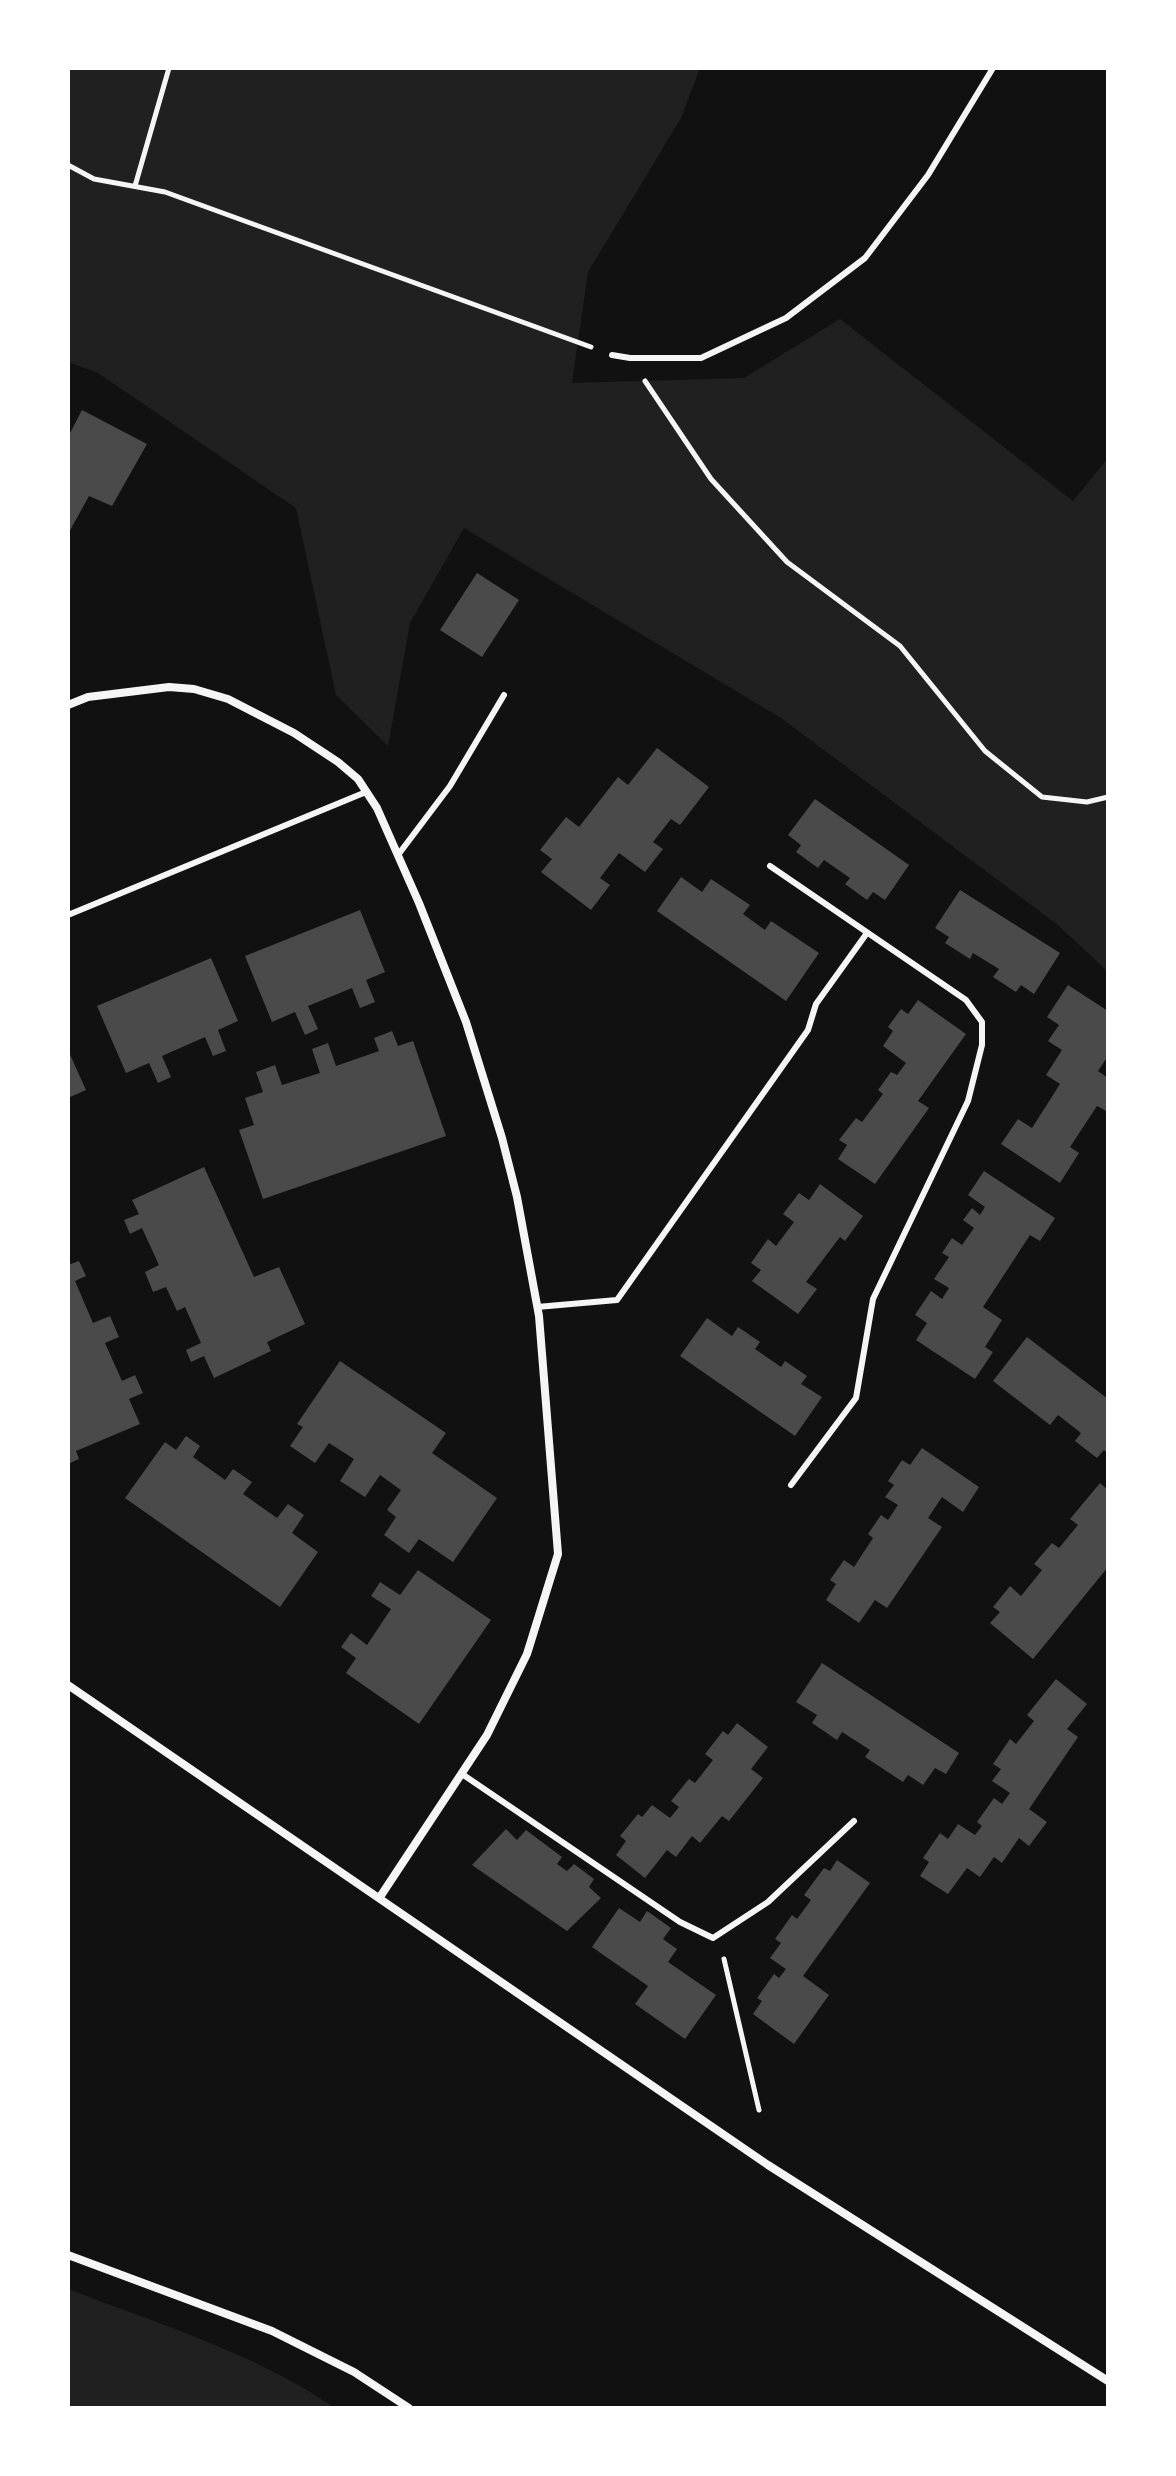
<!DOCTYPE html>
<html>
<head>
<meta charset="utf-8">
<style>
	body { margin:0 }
	#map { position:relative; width:1176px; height:2476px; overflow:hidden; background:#111; font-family:Bitter,serif }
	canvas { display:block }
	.frame { position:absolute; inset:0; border:70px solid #fff; pointer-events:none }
</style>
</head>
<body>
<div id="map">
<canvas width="1176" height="2476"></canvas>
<div class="frame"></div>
</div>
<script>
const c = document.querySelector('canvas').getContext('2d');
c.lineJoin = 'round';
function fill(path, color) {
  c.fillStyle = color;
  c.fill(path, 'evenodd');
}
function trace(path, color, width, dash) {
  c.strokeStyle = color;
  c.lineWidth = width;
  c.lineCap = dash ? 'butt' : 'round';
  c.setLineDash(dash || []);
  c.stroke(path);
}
fill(new Path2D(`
	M 68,68 L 700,68 L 681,118 L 588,272 L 572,383 L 744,378 L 840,319 L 1073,501 L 1108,458 L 1108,972 L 1058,925 L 781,718 L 464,528 L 410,623 L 388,746 L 336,695 L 296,508 L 98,373 L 68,362 Z
	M 68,2289 C 156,2323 257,2354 335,2408 L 68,2408 Z`), '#202020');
fill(new Path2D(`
	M 82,410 L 147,444 L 112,506 L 89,496 L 68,534 L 68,437 Z
	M 477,573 L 519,600 L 482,657 L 440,630 Z
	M 657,748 L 709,787 L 680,825 L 671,819 L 653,842 L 663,849 L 645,872 L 619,853 L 600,878 L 610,885 L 591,910 L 541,872 L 552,859 L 540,850 L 566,817 L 579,827 L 618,777 L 628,785 Z
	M 815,799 L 909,865 L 885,900 L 873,892 L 867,900 L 845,884 L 850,878 L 824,860 L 818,868 L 796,852 L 801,845 L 788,835 Z
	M 681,877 L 702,892 L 711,879 L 750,905 L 743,914 L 765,930 L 771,921 L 819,953 L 786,1001 L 657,911 Z
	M 960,890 L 1060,953 L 1034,994 L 1021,985 L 1016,992 L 993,977 L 999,969 L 973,953 L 970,959 L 945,943 L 949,937 L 935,928 Z
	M 360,910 L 385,972 L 366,980 L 375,1002 L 360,1008 L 352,988 L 308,1006 L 318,1029 L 305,1035 L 295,1012 L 272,1022 L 245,956 Z
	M 211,958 L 238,1021 L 218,1030 L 226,1051 L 213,1056 L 205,1037 L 162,1056 L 171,1077 L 158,1083 L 149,1063 L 126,1073 L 97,1006 Z
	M 1068,985 L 1108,1011 L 1108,1056 L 1098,1071 L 1108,1078 L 1108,1108 L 1106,1111 L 1097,1106 L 1070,1147 L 1079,1153 L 1060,1183 L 1001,1144 L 1018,1119 L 1032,1128 L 1060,1084 L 1046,1075 L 1062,1050 L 1048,1041 L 1059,1025 L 1047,1017 Z
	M 918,1000 L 966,1034 L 918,1101 L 929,1108 L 875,1184 L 838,1159 L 847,1145 L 839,1140 L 856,1118 L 862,1122 L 883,1094 L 878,1090 L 891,1072 L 897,1075 L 906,1063 L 883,1046 L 893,1031 L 888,1027 L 901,1009 L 908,1014 Z
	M 392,1031 L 398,1046 L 413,1041 L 446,1136 L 263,1199 L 239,1130 L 254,1125 L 245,1098 L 263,1092 L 256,1072 L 275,1065 L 282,1085 L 320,1073 L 312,1049 L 328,1043 L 336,1066 L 379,1051 L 374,1038 Z
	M 68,1050 L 86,1090 L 68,1098 Z
	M 204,1167 L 254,1277 L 279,1267 L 305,1324 L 267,1342 L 271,1351 L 214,1378 L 204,1356 L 191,1362 L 186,1350 L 201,1343 L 185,1307 L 177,1311 L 166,1287 L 153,1292 L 145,1272 L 159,1265 L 142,1228 L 130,1234 L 124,1220 L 139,1214 L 132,1200 Z
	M 984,1171 L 1055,1218 L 1040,1241 L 1030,1235 L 983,1307 L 1002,1320 L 985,1347 L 993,1352 L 975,1379 L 916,1340 L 927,1323 L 915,1315 L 931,1291 L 942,1299 L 949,1288 L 934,1279 L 949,1257 L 942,1253 L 952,1238 L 962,1245 L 974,1228 L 963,1220 L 972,1208 L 980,1215 L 985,1207 L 968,1195 Z
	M 820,1184 L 863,1216 L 845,1241 L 840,1237 L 806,1282 L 817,1289 L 798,1314 L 752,1281 L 761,1270 L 751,1263 L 768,1239 L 776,1246 L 794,1222 L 783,1214 L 799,1193 L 809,1200 Z
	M 79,1261 L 86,1276 L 75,1281 L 93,1323 L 110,1316 L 119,1337 L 105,1343 L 122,1381 L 135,1375 L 143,1393 L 129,1399 L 140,1424 L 76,1451 L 79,1459 L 68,1464 L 68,1265 Z
	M 707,1318 L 732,1336 L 738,1327 L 760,1342 L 755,1349 L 781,1367 L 785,1361 L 807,1376 L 801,1384 L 822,1397 L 795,1436 L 680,1356 Z
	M 1027,1337 L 1108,1399 L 1108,1454 L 1104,1450 L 1097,1458 L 1075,1441 L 1081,1433 L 1058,1415 L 1050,1425 L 993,1381 Z
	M 340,1361 L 446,1433 L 432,1453 L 497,1498 L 453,1562 L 419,1539 L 409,1553 L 384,1535 L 396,1517 L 387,1510 L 401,1490 L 380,1475 L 365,1497 L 340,1481 L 354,1459 L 329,1443 L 315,1463 L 290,1446 L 303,1427 L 297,1424 Z
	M 186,1436 L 200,1446 L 193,1457 L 225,1480 L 233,1469 L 252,1482 L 243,1494 L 277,1518 L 288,1504 L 304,1515 L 292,1533 L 318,1552 L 280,1607 L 125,1498 L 165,1442 L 176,1450 Z
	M 922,1448 L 979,1487 L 963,1512 L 942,1497 L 928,1518 L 942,1527 L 887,1608 L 875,1600 L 859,1623 L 826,1600 L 836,1584 L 830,1580 L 844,1560 L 854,1567 L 873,1538 L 868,1534 L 881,1515 L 888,1520 L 898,1505 L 885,1497 L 894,1485 L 888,1481 L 902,1460 L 910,1465 Z
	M 1100,1483 L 1108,1490 L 1108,1567 L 1033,1659 L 990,1623 L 1000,1612 L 993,1607 L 1010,1586 L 1021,1596 L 1042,1570 L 1034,1564 L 1052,1543 L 1059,1548 L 1078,1525 L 1070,1519 Z
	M 418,1570 L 491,1620 L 419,1724 L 346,1673 L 356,1658 L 341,1647 L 351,1633 L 367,1645 L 391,1609 L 371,1596 L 380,1582 L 400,1595 Z
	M 822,1663 L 959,1753 L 946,1774 L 935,1768 L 923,1785 L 908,1775 L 903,1782 L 865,1757 L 870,1750 L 842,1732 L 837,1740 L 812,1723 L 817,1715 L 796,1702 Z
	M 1056,1679 L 1087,1704 L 1067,1729 L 1078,1737 L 1029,1809 L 1047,1822 L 1029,1846 L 1019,1838 L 1002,1863 L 994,1857 L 980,1877 L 967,1868 L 948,1894 L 920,1876 L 929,1862 L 923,1858 L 940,1833 L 948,1839 L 958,1824 L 975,1835 L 982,1826 L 977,1822 L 994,1798 L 1002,1804 L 1010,1793 L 992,1781 L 1001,1769 L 993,1764 L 1010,1739 L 1016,1744 L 1034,1721 L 1027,1715 Z
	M 737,1723 L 768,1747 L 751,1769 L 763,1778 L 729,1821 L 722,1816 L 700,1843 L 692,1836 L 676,1857 L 667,1850 L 645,1878 L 616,1855 L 626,1841 L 620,1836 L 638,1814 L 642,1817 L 652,1805 L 670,1818 L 679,1807 L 671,1801 L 689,1779 L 695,1783 L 713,1760 L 705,1754 L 723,1731 L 728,1735 Z
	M 506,1829 L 517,1840 L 526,1830 L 562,1857 L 557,1864 L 567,1871 L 574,1864 L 594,1879 L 589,1887 L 601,1898 L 567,1931 L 472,1865 Z
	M 837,1860 L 870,1883 L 803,1976 L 829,1995 L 794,2044 L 753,2014 L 762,2001 L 757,1998 L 774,1974 L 779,1978 L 786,1969 L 770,1958 L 781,1943 L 775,1939 L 792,1915 L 797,1919 L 811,1900 L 804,1895 L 824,1868 L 830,1871 Z
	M 619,1908 L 640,1922 L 647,1911 L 671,1928 L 663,1939 L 677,1949 L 668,1962 L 716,1995 L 685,2039 L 635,2004 L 648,1986 L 592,1947 Z`), '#4a4a4a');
trace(new Path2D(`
	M 68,165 L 94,179 L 165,192 L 591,347
	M 135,186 L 169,68
	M 645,381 L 711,479 L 787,562 L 900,646 L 985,751 L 1042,797 L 1087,802 L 1108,797
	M 724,1959 L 759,2110`), '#f5f5f5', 5);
trace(new Path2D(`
	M 612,355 L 630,358 L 701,358 L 786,318 L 865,258 L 928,175 L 993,68
	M 398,855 L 450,786 L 504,695
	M 770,866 L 966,1000 L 982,1022 L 982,1045 L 968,1101 L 873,1299 L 856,1398 L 791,1485
	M 68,915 L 366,792
	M 537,1307 L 617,1300 L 808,1030 L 816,1004 L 867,933
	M 462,1774 L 680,1922 L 713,1938 L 768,1902 L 854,1821`), '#f5f5f5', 6);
trace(new Path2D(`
	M 68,705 L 88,697 L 169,687 L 194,689 L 228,699 L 294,733 L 338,762 L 358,779 L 377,808 L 419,903 L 466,1022 L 502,1138 L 517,1197 L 539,1316 L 558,1554 L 527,1654 L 487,1735 L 380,1897
	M 68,1685 L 768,2165 L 1108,2381
	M 68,2255 L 272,2331 L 354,2372 L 409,2408`), '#f5f5f5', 8);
</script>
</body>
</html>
